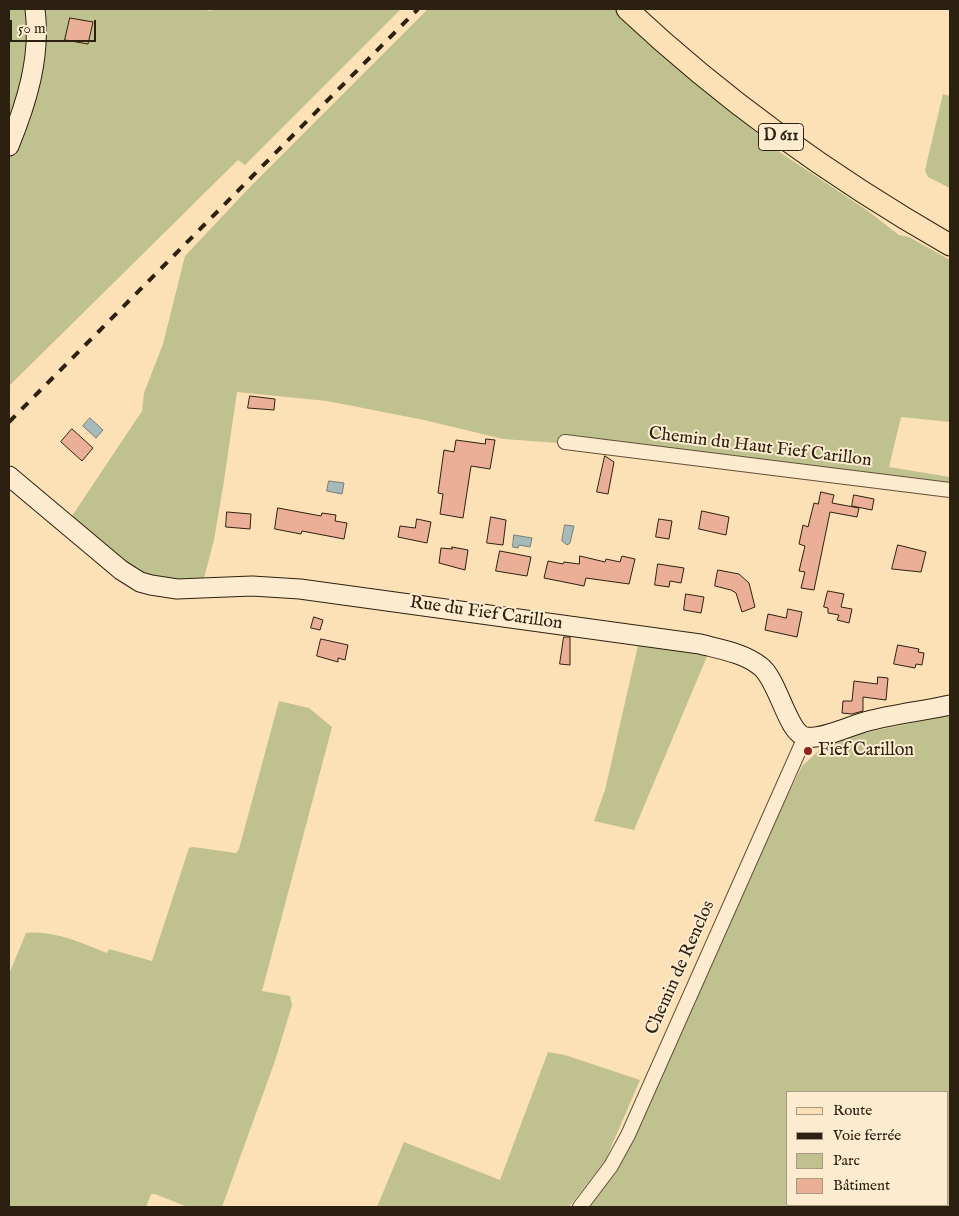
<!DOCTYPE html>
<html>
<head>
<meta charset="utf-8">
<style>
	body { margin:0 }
	#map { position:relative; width:959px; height:1216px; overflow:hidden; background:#fce0b6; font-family:"IM FELL English",serif }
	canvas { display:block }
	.frame { position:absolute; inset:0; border:10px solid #2c2111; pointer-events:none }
	.legend { position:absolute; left:786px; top:1091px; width:162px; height:115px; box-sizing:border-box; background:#fdebd0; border:1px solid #a99a84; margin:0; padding:6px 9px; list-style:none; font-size:15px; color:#2c2111 }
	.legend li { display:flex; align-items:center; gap:10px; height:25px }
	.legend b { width:25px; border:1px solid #a99a84 }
	.scale { position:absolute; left:10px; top:20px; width:86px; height:22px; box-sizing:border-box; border:2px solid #2c2111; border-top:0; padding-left:6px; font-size:15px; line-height:18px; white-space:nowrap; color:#2c2111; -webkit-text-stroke:4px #fdebd0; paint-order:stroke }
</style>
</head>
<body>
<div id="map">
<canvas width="959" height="1216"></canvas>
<div class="frame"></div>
<ul class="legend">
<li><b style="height:6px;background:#fce0b6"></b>Route</li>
<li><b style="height:6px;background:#2c2111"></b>Voie ferrée</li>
<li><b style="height:14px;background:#bfc28e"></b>Parc</li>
<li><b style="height:14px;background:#ebae96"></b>Bâtiment</li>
</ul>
<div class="scale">50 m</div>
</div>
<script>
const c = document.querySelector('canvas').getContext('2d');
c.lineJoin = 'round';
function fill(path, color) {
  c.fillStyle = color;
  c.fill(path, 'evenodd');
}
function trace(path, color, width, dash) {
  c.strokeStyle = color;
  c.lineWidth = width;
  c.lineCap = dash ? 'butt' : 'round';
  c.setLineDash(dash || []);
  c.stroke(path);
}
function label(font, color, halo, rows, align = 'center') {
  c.font = font + ' "IM FELL English",serif';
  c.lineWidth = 4;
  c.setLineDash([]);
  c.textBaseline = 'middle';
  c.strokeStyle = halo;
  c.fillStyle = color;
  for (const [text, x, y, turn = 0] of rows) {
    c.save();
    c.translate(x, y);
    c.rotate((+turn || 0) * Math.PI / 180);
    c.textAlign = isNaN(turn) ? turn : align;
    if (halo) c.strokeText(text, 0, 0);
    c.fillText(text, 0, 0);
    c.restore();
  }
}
fill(new Path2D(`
	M 9,9 L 200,9 L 211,11 L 212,9 L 401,9 L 245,165 L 238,160 L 9,386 Z
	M 428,9 L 616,9 L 693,80 L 781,153 L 868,211 L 899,235 L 909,237 L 950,260 L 950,422 L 901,417 L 889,467 L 950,477 L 950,487 L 565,439 L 558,443 L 503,439 L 424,420 L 327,401 L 237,392 L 223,487 L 214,540 L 204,578 C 188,579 171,580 155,577 C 123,570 95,537 72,516 L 142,411 L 144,393 L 163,344 L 185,256 L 251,186 Z
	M 943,94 L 950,96 L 950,188 L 928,177 L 925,170 Z
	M 639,641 L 708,654 L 634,830 L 594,821 L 605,790 Z
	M 279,701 L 309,708 L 332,727 L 262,991 L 290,996 L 292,1005 L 275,1061 L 222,1207 L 188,1207 L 155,1194 L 151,1194 L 146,1207 L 9,1207 L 9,974 L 26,933 C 53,930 82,943 107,953 L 109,949 L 152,961 L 189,848 L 193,847 L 236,853 L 239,849 Z
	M 950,715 L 950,1207 L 587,1207 L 802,766 L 823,747 L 835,739 ZM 788,1092 L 948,1092 L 948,1205 L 788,1205 Z
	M 548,1052 L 565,1055 L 640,1080 L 605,1161 L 569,1207 L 377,1207 L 404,1142 L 500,1180 Z`), '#bfc28e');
const water = new Path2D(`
	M 90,418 L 103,430 L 96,438 L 83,426 Z
	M 329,481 L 344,483 L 342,494 L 327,491 Z
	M 565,525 L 574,526 L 570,543 L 567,545 L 562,541 Z
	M 514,535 L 532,538 L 530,547 L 519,545 L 518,548 L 513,547 Z`);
fill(water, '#a6baba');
trace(water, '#757d76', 1);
const building = new Path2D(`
	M 70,18 L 93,22 L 88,44 L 65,40 Z
	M 250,396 L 275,399 L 274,410 L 248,408 Z
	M 72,429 L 93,448 L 82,461 L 61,442 Z
	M 486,439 L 495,440 L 490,469 L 471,466 L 463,518 L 440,514 L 443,494 L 438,493 L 444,450 L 454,452 L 456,440 L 485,444 Z
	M 605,456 L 614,462 L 608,494 L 597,492 Z
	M 821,492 L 834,495 L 832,503 L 859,508 L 857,517 L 830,512 L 814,590 L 801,588 L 805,572 L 799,571 L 805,546 L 799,544 L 803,525 L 808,527 L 814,503 L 818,504 Z
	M 854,495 L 874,499 L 872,510 L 852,506 Z
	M 278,508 L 321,516 L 322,513 L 336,515 L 335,521 L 347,523 L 344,539 L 302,531 L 301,534 L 275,529 Z
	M 702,511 L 729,517 L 726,535 L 699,529 Z
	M 227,512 L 251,514 L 250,529 L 226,527 Z
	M 491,517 L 506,520 L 503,545 L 487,543 Z
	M 417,519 L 431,522 L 427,543 L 398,537 L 400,526 L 415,528 Z
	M 659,519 L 672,521 L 669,539 L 656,537 Z
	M 898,545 L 926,552 L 921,572 L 892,569 Z
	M 452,547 L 468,550 L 465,570 L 439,563 L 441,548 L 452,549 Z
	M 500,551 L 531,557 L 527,576 L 496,571 Z
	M 580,556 L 605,562 L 606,559 L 620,562 L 622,556 L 635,559 L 629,584 L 586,578 L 584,586 L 544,578 L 548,561 L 563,564 L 564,562 L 579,564 Z
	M 658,564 L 684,568 L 681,583 L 670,581 L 669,587 L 655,585 Z
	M 718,570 L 739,574 L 749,583 L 755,607 L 742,612 L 736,593 L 731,590 L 715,586 Z
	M 828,591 L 844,594 L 841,607 L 852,609 L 849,623 L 837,620 L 839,615 L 828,613 L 828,608 L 824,607 Z
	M 686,594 L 704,597 L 701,613 L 684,610 Z
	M 788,609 L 802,612 L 797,637 L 765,630 L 768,614 L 786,618 Z
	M 314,617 L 323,620 L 320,630 L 311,628 Z
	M 564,637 L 570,637 L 570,665 L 560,664 Z
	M 321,639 L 348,645 L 345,660 L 338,658 L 338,662 L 317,656 Z
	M 898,645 L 919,649 L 918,652 L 924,653 L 922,665 L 916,664 L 915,668 L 894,664 Z
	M 878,677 L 888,678 L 886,700 L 863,697 L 863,711 L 852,714 L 842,713 L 843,701 L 852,701 L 854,681 L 877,684 Z`);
fill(building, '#ebae96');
trace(building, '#2c2111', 1);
const street = new Path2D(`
	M 565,442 L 950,490
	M 580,1207 L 611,1166 L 628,1135 L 805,737`);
const secondary = new Path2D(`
	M 9,146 C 27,102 41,57 35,9
	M 9,476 L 121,570 L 140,582 L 151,585 L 177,589 L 252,586 L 300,589 L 700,644 C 719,649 744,653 760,666 C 779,680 787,734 806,737 C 822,740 851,725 868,721 C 895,714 923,711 950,705`);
const primary = new Path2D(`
	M 627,9 C 725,101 833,178 950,245`);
trace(street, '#60513a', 16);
trace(secondary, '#2c2111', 21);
trace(primary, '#2c2111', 23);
trace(street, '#fdebd0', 14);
trace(secondary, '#fdebd0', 19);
trace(primary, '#fce0b6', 21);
trace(new Path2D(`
	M 9,422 L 418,9`), '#2c2111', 4, [9, 9]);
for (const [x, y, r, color] of [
	[808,751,5,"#8f2418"]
]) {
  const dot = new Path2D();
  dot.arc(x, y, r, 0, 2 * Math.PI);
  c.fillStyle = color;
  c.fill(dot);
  trace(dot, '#fdebd0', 2);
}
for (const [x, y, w] of [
	[781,137,45]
]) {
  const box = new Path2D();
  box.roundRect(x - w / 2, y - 13.5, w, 27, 4);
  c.fillStyle = '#fdebd0';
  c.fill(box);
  trace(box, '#2c2111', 1);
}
label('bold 16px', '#2c2111', null, [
	["D 611",781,137]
]);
label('18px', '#2c2111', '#fdebd0', [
	["Chemin du Haut Fief Carillon",760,448,7],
	["Rue du Fief Carillon",486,614,8],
	["Chemin de Renclos",681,968,-66]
]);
label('18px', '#2c2111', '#fdebd0', [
	["Fief Carillon",818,751]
], 'left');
</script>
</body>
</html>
